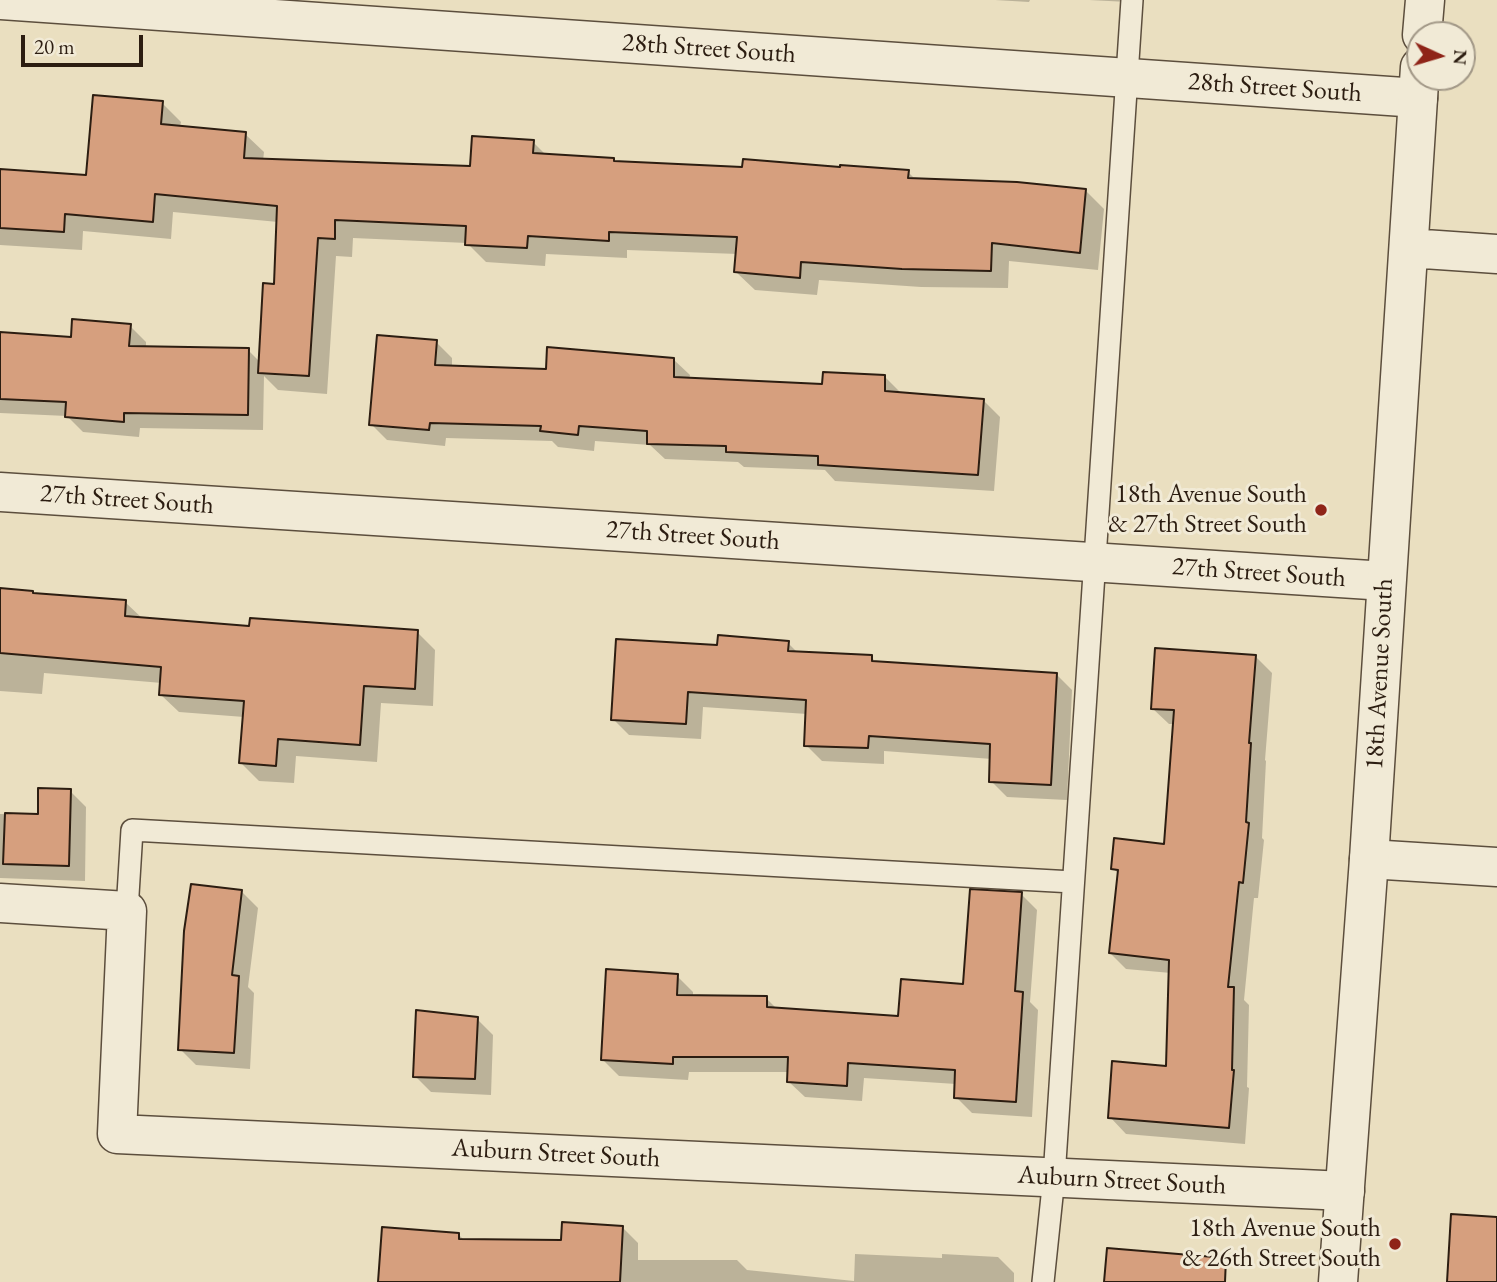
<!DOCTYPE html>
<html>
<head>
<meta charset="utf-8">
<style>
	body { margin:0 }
	#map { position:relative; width:1497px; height:1282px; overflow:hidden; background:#eadfc0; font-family:"EB Garamond",serif }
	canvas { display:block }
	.north { position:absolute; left:1406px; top:21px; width:70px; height:70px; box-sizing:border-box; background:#f1ead6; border:2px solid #a29887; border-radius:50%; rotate:94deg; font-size:19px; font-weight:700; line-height:28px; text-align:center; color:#2c1d11 }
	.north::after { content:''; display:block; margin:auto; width:24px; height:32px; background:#8f2418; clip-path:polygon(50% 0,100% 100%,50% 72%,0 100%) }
	.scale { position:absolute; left:21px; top:35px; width:122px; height:32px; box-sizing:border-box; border:4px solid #2c1d11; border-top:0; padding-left:9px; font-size:21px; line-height:24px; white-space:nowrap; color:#2c1d11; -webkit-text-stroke:5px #f1ead6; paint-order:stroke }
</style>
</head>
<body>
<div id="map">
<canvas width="1497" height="1282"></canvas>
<div class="north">N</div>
<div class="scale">20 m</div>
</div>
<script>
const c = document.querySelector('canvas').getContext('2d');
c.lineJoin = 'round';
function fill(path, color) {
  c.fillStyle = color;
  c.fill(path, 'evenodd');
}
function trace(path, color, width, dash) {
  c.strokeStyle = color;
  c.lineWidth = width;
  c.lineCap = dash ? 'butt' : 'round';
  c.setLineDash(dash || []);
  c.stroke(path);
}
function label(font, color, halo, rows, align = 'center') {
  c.font = font + ' "EB Garamond",serif';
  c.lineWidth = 6;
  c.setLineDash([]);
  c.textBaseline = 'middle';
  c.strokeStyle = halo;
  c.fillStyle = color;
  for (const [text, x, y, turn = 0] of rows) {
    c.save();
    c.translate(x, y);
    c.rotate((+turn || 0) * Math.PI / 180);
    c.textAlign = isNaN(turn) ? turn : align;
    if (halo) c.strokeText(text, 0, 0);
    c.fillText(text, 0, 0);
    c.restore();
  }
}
fill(new Path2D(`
	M 995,0 L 1030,0 L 1029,2 Z
	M 1089,0 L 1128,0 L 1128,2 Z
	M 162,103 L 181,122 L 180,127 L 245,134 L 264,152 L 263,161 L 472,168 L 533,142 L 547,156 L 613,160 L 616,163 L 744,168 L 908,172 L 916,180 L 1086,191 L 1104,209 L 1098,270 L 1009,261 L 1008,288 L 921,287 L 819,280 L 817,295 L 755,290 L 736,272 L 738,254 L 627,250 L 627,258 L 546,254 L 545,266 L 486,262 L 467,243 L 353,238 L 352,257 L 336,256 L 327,394 L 278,390 L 264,376 L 263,430 L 140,428 L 139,437 L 83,432 L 67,416 L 0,413 L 0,334 L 73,339 L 130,326 L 146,342 L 146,348 L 248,350 L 260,362 L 276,286 L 278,222 L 173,212 L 171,239 L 83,231 L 82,250 L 0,245 L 0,171 L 88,177 Z
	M 436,342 L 452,358 L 452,367 L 547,370 L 673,359 L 690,375 L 689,380 L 824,385 L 885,377 L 901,393 L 984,401 L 1000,417 L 994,491 L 835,481 L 825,470 L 744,467 L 738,462 L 665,459 L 650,445 L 595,441 L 594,451 L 558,447 L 552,441 L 446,438 L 445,446 L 387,440 L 371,424 Z
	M 0,590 L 125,602 L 143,619 L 251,628 L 417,632 L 435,650 L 433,706 L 381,703 L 377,762 L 296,756 L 294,783 L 259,781 L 241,763 L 244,717 L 179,712 L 161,695 L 162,683 L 44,673 L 42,694 L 0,691 Z
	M 788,643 L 799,654 L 871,657 L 878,664 L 1056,674 L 1072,690 L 1067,800 L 1007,797 L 991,781 L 992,759 L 884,751 L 884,764 L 822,761 L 806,745 L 807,714 L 703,707 L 701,739 L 629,735 L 613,719 L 719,647 Z
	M 1256,657 L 1272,673 L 1265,760 L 1266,761 L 1262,838 L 1264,840 L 1258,898 L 1254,898 L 1244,1000 L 1249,1005 L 1247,1087 L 1249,1088 L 1245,1144 L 1126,1134 L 1110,1117 L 1167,1067 L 1171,973 L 1126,969 L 1110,953 L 1119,874 L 1113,868 L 1166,846 L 1174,724 L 1169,724 L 1152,708 Z
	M 70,791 L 86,807 L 85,881 L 0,878 L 0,814 L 39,815 Z
	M 242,892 L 258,908 L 248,987 L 254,993 L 250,1069 L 196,1065 L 180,1049 Z
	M 1021,894 L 1037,910 L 1030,1002 L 1038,1010 L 1032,1117 L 972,1113 L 956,1097 L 956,1084 L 864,1078 L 862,1101 L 805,1097 L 788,1081 L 789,1072 L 689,1072 L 688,1080 L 619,1076 L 603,1060 L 677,976 L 693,992 L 693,997 L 766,998 L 778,1010 L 900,1018 L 965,985 Z
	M 477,1019 L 493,1035 L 491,1095 L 431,1092 L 415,1076 Z
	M 622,1227 L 638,1243 L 638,1260 L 737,1260 L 747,1270 L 854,1281 L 855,1254 L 942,1258 L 942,1254 L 998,1257 L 1014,1273 L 1014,1282 L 380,1282 L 458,1234 L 465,1241 L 563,1241 Z`), '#0003');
const building = new Path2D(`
	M 93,95 L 163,101 L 161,124 L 246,132 L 244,158 L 470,166 L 472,136 L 534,140 L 533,153 L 614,158 L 614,161 L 742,167 L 743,159 L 840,167 L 840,165 L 909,170 L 908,178 L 1017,182 L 1086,189 L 1080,253 L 992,243 L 991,271 L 902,269 L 801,262 L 800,278 L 734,272 L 737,237 L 609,232 L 609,241 L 528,236 L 527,248 L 465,245 L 466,226 L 335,220 L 335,239 L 318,238 L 309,376 L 258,373 L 263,283 L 274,284 L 277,206 L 155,194 L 153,222 L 65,214 L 64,232 L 0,228 L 0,169 L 86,175 Z
	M 72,319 L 131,324 L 129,346 L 249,348 L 248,415 L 124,413 L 124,422 L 65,417 L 66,402 L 0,399 L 0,332 L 71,337 Z
	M 377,335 L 437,340 L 435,365 L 546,369 L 547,347 L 674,358 L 674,377 L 822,384 L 823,372 L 885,375 L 885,391 L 984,399 L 978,475 L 818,465 L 818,456 L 726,452 L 726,446 L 647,444 L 647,431 L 579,426 L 578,435 L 540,431 L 541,426 L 430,423 L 429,430 L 369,425 Z
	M 0,588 L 33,591 L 33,593 L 126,600 L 125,616 L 249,626 L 250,618 L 418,630 L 415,689 L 364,686 L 360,745 L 278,739 L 276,766 L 239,763 L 244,701 L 159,695 L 161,667 L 0,653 Z
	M 718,635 L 789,641 L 788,651 L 872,655 L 872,661 L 1057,673 L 1051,785 L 989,782 L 990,744 L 869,736 L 868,748 L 804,746 L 806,700 L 688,692 L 686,724 L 611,720 L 616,639 L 717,645 Z
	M 1155,648 L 1256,655 L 1249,743 L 1251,743 L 1246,822 L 1249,823 L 1243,883 L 1239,882 L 1228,987 L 1234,987 L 1232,1070 L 1234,1070 L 1229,1128 L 1108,1118 L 1112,1061 L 1166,1066 L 1169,960 L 1109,953 L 1118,870 L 1111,869 L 1114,838 L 1164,844 L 1174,710 L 1151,709 Z
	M 38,788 L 71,789 L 69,866 L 3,864 L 5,813 L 38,814 Z
	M 191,884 L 242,890 L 232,975 L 239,976 L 234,1053 L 178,1050 L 184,931 Z
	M 970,889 L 1022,892 L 1015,991 L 1023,992 L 1016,1102 L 954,1098 L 955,1070 L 848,1063 L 847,1086 L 787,1082 L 788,1057 L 673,1057 L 673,1064 L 601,1060 L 606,969 L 678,974 L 677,995 L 767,996 L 767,1007 L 898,1016 L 901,979 L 963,984 Z
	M 416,1010 L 478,1017 L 475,1079 L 413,1077 Z
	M 1451,1214 L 1497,1217 L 1497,1282 L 1447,1282 Z
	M 562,1222 L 623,1226 L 620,1282 L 378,1282 L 382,1227 L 459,1233 L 459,1239 L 561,1240 Z
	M 1107,1248 L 1226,1258 L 1225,1282 L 1104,1282 Z`);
fill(building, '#d69f7e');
trace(building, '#2c1d11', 2);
const service = new Path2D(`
	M 127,911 L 132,830 L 1073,882
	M 1043,1282 L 1054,1177 L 1132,0`);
const minor = new Path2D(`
	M 0,0 L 1418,98
	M 0,492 L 1386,581
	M 1369,859 L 1497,867
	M 0,903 L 127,911 L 117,1134 L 1345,1191`);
const tertiary = new Path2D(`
	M 1422,35 L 1425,0
	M 1409,248 L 1497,254
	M 1338,1282 L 1369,859 L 1420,67`);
trace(service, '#5c4e3d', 24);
trace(minor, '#5c4e3d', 41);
trace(tertiary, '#5c4e3d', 41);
trace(service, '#f1ead6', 21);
trace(minor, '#f1ead6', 38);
trace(tertiary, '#f1ead6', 38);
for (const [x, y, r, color] of [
	[1321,510,7,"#8f2418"],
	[1395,1244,7,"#8f2418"]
]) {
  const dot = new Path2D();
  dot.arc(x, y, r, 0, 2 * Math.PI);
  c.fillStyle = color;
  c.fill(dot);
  trace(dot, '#f1ead6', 2.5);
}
label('26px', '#2c1d11', '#f1ead6', [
	["28th Street South",709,49,4],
	["28th Street South",1275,88,4],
	["27th Street South",127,500,4],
	["27th Street South",693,536,4],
	["27th Street South",1259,573,4],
	["18th Avenue South",1380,674,-87],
	["Auburn Street South",556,1154,3],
	["Auburn Street South",1122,1181,3]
]);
label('26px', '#2c1d11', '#f1ead6', [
	["18th Avenue South",1307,495],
	["& 27th Street South",1307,525],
	["18th Avenue South",1381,1229],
	["& 26th Street South",1381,1259]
], 'right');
</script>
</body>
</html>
